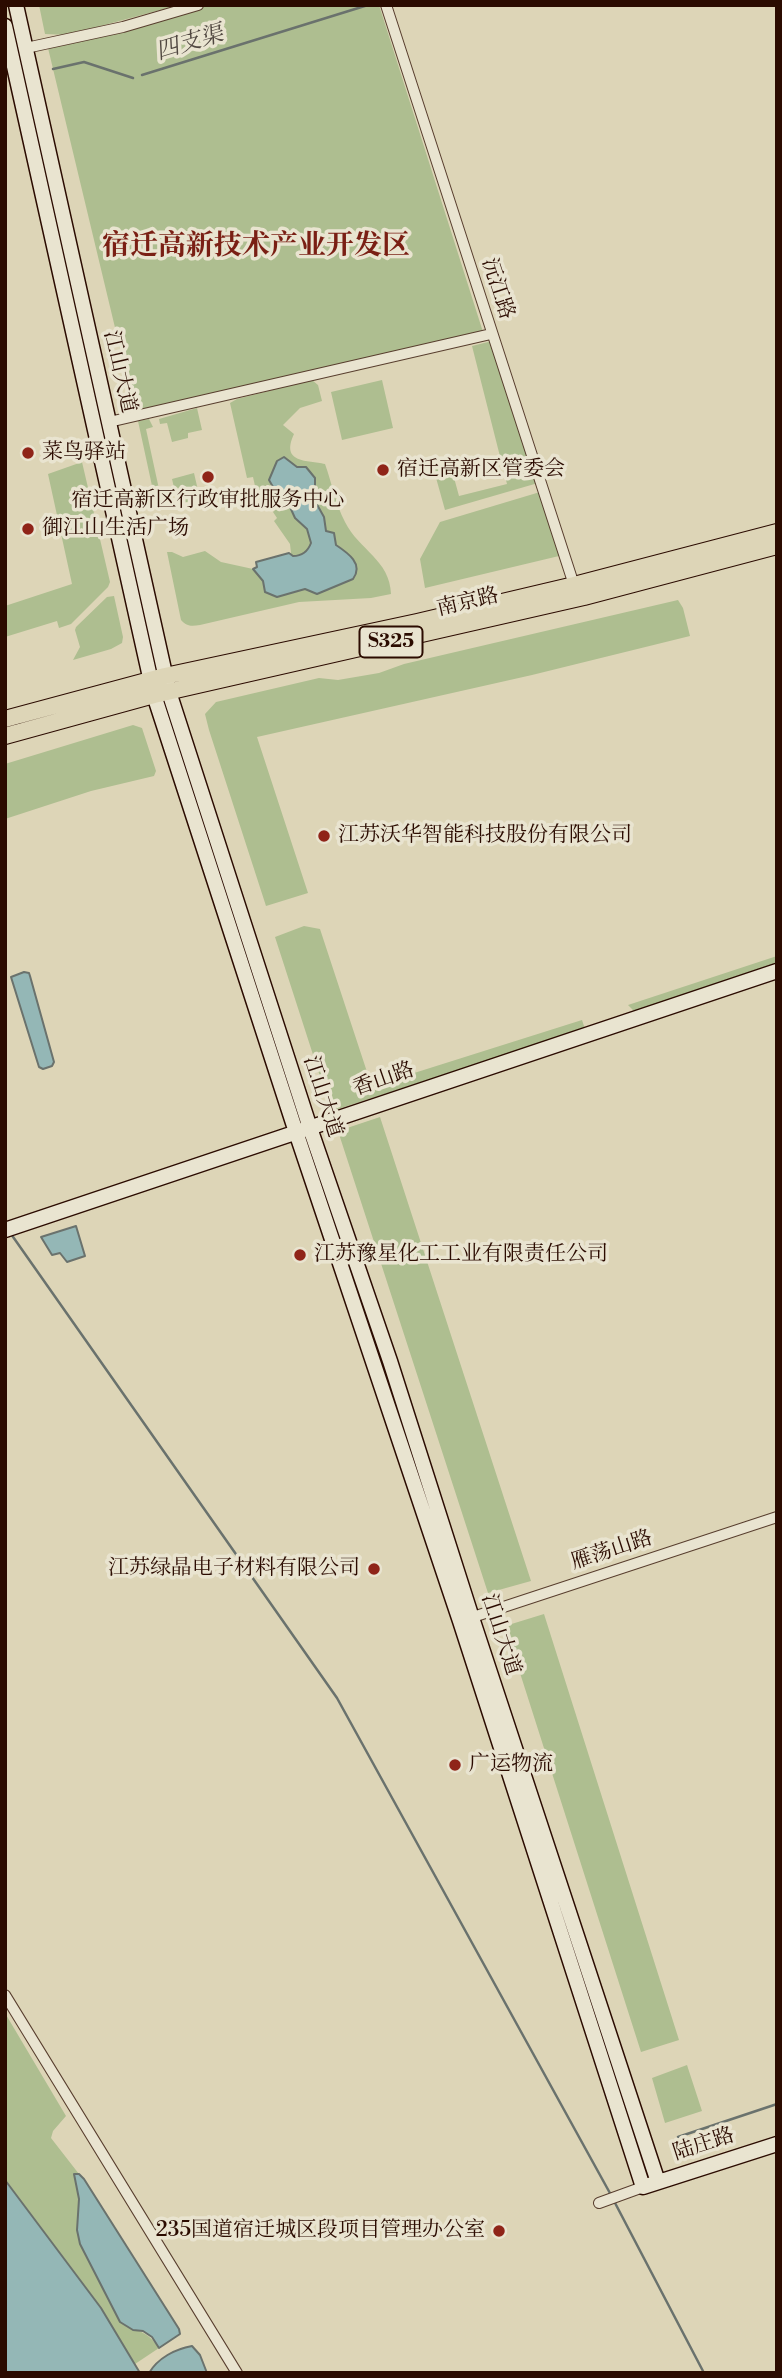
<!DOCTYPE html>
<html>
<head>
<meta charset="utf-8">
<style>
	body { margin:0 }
	#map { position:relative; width:782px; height:2378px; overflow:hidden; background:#ddd5b7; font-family:"Libre Bodoni",serif }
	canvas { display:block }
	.frame { position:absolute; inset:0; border:7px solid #2b0b00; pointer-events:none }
</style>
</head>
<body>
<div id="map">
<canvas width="782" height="2378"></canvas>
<div class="frame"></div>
</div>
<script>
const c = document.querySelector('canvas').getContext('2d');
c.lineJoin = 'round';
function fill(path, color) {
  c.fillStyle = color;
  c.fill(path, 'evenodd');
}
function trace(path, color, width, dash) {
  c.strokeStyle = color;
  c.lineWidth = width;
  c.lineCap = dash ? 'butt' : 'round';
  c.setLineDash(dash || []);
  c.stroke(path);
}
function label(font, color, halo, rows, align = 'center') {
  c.font = font + ' "Libre Bodoni","Noto Serif SC",serif';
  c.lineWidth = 7;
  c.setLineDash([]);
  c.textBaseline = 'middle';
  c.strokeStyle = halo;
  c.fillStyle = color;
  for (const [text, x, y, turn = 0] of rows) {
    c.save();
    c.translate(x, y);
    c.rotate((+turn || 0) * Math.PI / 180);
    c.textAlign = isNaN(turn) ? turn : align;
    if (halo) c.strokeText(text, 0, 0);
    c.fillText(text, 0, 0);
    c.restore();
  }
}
fill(new Path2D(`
	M 39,5 L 179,5 L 67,35 L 45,34 Z
	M 202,5 L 379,5 L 483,332 L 135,411 L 48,48 Z
	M 492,341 L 538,483 L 445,510 L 433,467 L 450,463 L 459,496 L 507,484 L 472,346 Z
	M 312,380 L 318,385 L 322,401 L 300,408 L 283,425 L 294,434 C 280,464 308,460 325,464 C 332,483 335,503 345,522 C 359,550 390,560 391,594 L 371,598 L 299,602 L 200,625 C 192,626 187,627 181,620 L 167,552 L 172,552 L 183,557 L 205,551 L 221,562 L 253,569 L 257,567 L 256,562 L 291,553 L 290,544 L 274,521 L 277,518 L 273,512 L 277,508 L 266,493 L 257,495 L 253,477 L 247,478 L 230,403 L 237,399 Z
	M 382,380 L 393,428 L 342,440 L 331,392 Z
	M 197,408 L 202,430 L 188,433 L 188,438 L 172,442 L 167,423 L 160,424 L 159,419 Z
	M 149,419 L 153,427 L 146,429 L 162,503 L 169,502 L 170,506 L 157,509 L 138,421 Z
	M 82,462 L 110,582 L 108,587 L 71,624 L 59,628 L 57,621 L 5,637 L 5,606 L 72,584 L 48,474 Z
	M 194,473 L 200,499 L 178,504 L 172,479 Z
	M 540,492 L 560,554 L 559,556 L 425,588 L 420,559 L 440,522 Z
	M 114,596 L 123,637 L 122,643 L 111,649 L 73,660 L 80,647 L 75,630 L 76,627 L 107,597 Z
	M 678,600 L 683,608 L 690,636 L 532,675 L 257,737 L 308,893 L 266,906 L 209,730 L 205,714 L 216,702 L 319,678 L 338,680 L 379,673 L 404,664 Z
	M 133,725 L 142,728 L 156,771 L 154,776 L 91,791 L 5,819 L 5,764 Z
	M 304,926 L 320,929 L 369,1078 L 375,1082 L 392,1080 L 582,1020 L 585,1029 L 335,1110 L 327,1098 L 275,937 Z
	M 777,956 L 777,965 L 635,1012 L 628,1005 Z
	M 380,1117 L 531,1581 L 488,1593 L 338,1131 Z
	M 544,1614 L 679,2040 L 641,2052 L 505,1626 Z
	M 5,2013 L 66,2116 L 53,2131 L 51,2138 L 79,2174 L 75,2174 L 79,2199 L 77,2230 L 120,2322 C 137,2332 147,2330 159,2348 L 135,2364 L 101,2308 L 5,2180 Z
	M 687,2065 L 702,2111 L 665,2123 L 652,2078 Z`), '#aebe90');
const water = new Path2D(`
	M 284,457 L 297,467 L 306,467 L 315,478 L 315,501 L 324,517 L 326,531 L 334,533 L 336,545 C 348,553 364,564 353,579 L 317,594 L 305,589 L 277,597 L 265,592 L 263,581 L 253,569 L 257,567 L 256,562 L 289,553 L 293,556 C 302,556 308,551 311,543 L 307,529 L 295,518 L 290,507 L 280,499 L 269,480 L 277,461 Z
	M 24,972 L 29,973 L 30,976 L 54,1062 L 52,1066 L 43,1069 L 39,1067 L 11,977 Z
	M 76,1226 L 85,1256 L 67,1262 L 60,1253 L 52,1255 L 41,1237 Z
	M 74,2174 L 79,2174 L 84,2179 L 179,2329 L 180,2334 L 159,2348 L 152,2337 L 143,2331 L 133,2330 L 120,2322 L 80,2244 L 77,2230 L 79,2199 Z
	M 5,2180 L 101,2308 L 140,2373 L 5,2373 Z
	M 192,2346 L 200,2355 L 207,2373 L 149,2373 C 158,2358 175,2349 192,2346 Z`);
fill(water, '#94b7b6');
trace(water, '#6a726d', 2);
trace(new Path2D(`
	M 53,69 L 84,62 L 133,78
	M 142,75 L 368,5
	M 11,1234 L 337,1698 L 611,2195
	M 678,2137 L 777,2104
	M 614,2201 L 704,2373`), '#6a726d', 2.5);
const street = new Path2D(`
	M 386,5 L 574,585
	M 26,48 L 123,27 L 198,5
	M 109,422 L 491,334
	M 467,1619 L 777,1517
	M 5,1995 L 237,2373
	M 599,2203 L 643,2187`);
const secondary = new Path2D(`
	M 16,5 L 169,692 L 310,1128 L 390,1361 L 472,1618 L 658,2182
	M 5,26 L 154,695 L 296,1132 L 460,1621 L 643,2187 L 777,2144
	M 5,1230 L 777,971`);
const primary = new Path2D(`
	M 5,719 L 165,676 L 417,622 L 574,585 L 777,532
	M 5,736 L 154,695 L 584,597 L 777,546`);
trace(street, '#583e2e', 12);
trace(secondary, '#2b0b00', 17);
trace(primary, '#2b0b00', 18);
trace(street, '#e9e4d0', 10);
trace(secondary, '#e9e4d0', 14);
trace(primary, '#ddd5b7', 16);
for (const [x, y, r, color] of [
	[28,453,7,"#8f2418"],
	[383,470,7,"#8f2418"],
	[208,477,7,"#8f2418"],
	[28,529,7,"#8f2418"],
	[324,836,7,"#8f2418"],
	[300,1255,7,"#8f2418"],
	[374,1569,7,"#8f2418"],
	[455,1765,7,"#8f2418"],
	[499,2231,7,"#8f2418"]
]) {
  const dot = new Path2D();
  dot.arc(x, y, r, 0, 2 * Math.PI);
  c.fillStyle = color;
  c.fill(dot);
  trace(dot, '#e9e4d0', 2.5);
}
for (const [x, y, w] of [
	[391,642,63]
]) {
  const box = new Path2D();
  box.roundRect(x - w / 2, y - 15.5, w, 31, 5);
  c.fillStyle = '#e9e4d0';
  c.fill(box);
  trace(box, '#2b0b00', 2);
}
label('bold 19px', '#2b0b00', null, [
	["S325",391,642]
]);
label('21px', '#2b0b00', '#e9e4d0', [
	["沅江路",497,289,72],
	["江山大道",119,372,77],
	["南京路",468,603,-13],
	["香山路",384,1080,-19],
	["江山大道",322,1097,72],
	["雁荡山路",612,1551,-18],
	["江山大道",500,1635,72],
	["陆庄路",704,2145,-18]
]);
label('21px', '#2b0b00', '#e9e4d0', [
	["菜鸟驿站",42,453],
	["宿迁高新区管委会",397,470],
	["宿迁高新区行政审批服务中心",208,501,"center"],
	["御江山生活广场",42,529],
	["江苏沃华智能科技股份有限公司",338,836],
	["江苏豫星化工工业有限责任公司",314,1255],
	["江苏绿晶电子材料有限公司",360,1569,"right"],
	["广运物流",469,1765],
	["235国道宿迁城区段项目管理办公室",485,2231,"right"]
], 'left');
label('italic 23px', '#504740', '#e9e4d0', [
	["四支渠",190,44,-17]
]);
label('bold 28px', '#7a1f14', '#e9e4d0', [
	["宿迁高新技术产业开发区",256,247]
]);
</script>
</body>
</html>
